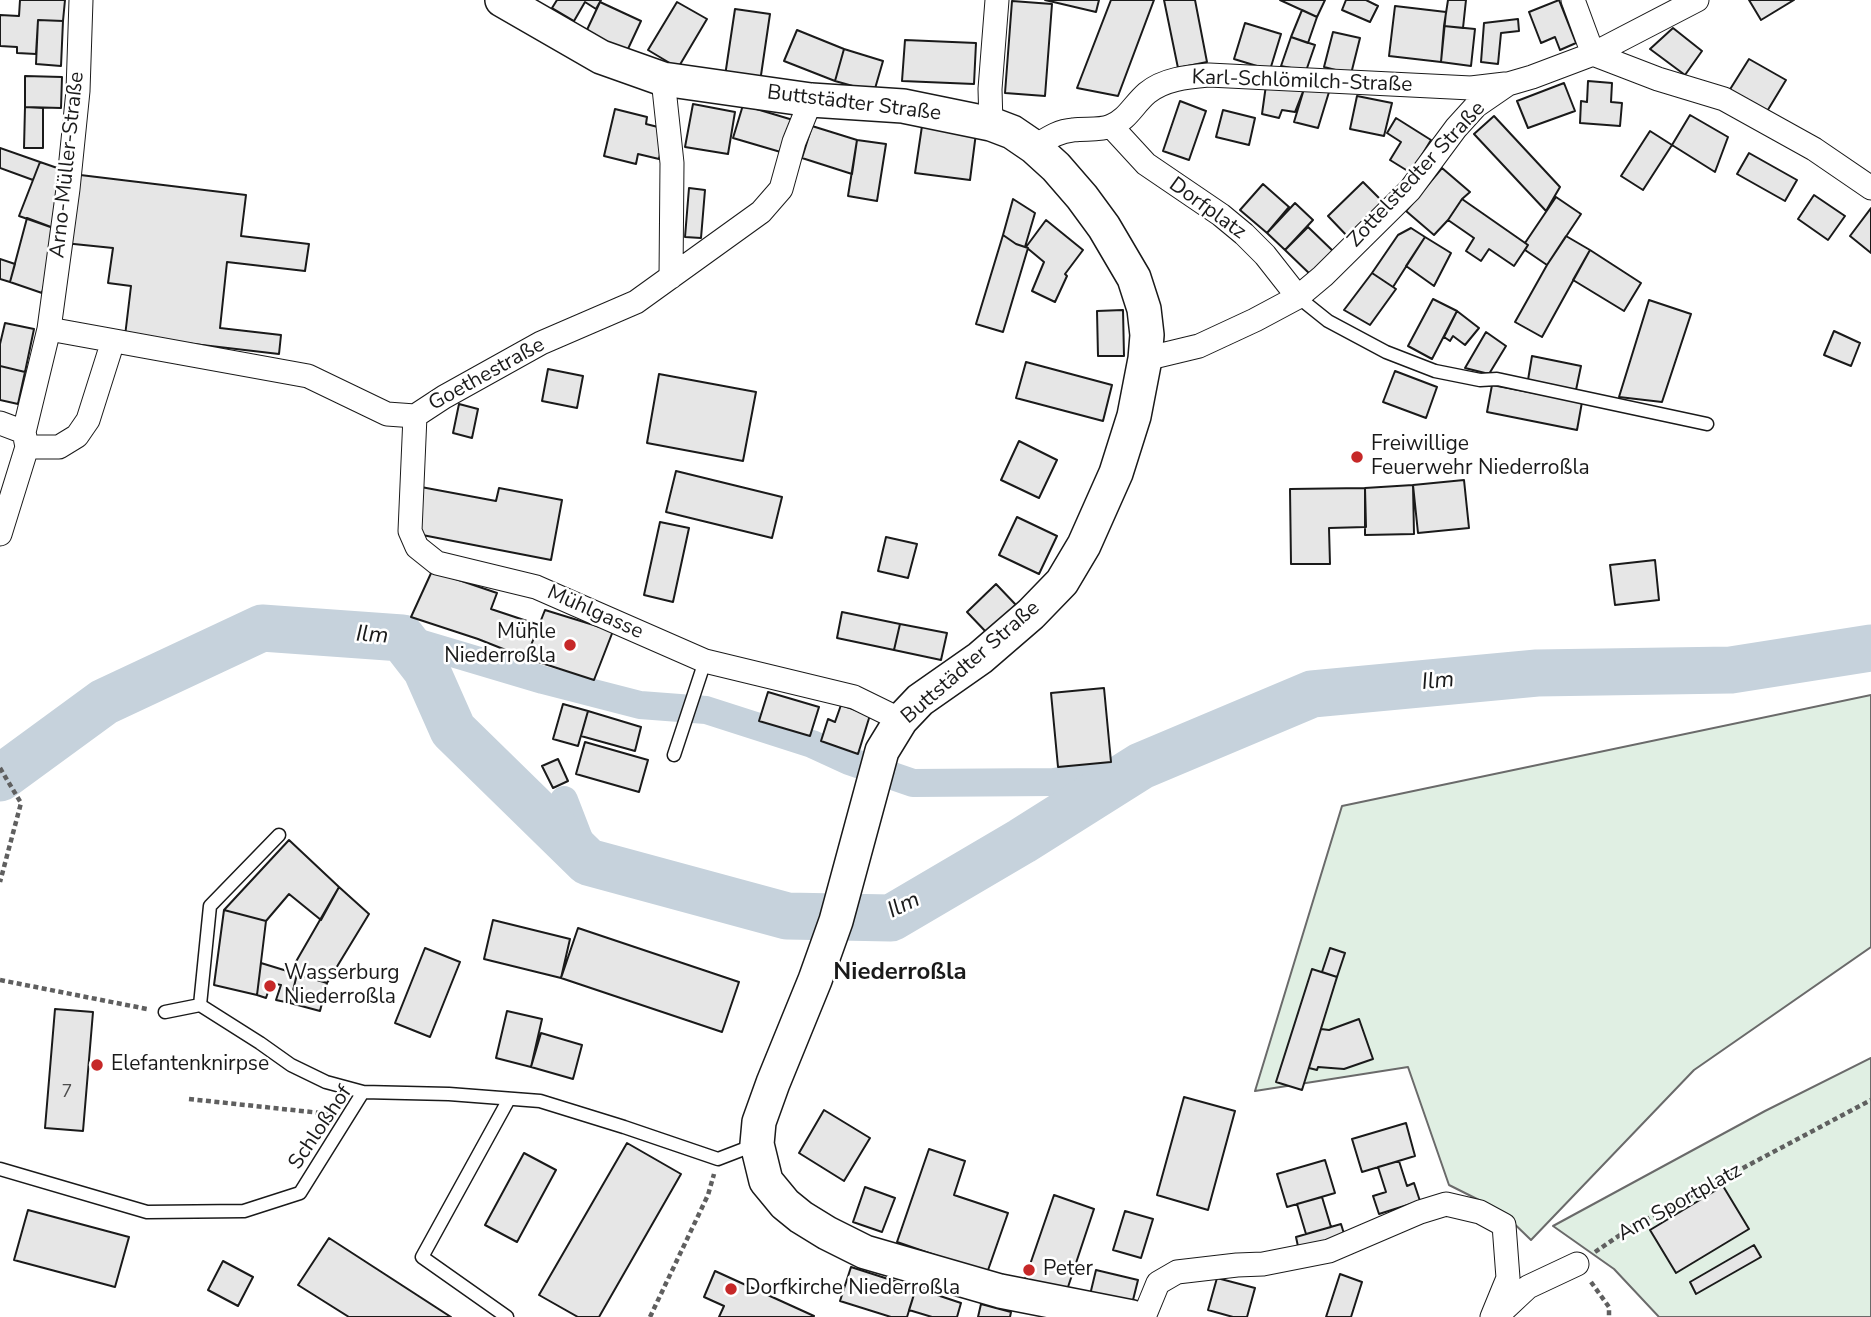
<!DOCTYPE html>
<html>
<head>
<meta charset="utf-8">
<style>
	body { margin:0 }
	canvas { display:block; background:#fff }
</style>
</head>
<body>
<canvas width="1871" height="1317"></canvas>
<script>
const c = document.querySelector('canvas').getContext('2d');
c.lineJoin = 'round';
function fill(path, color) {
  c.fillStyle = color;
  c.fill(path, 'evenodd');
}
function trace(path, color, width, dash) {
  c.strokeStyle = color;
  c.lineWidth = width;
  c.lineCap = dash ? 'butt' : 'round';
  c.setLineDash(dash || []);
  c.stroke(path);
}
function label(font, color, halo, rows, align = 'center') {
  c.font = font + ' "Nunito Sans",sans-serif';
  c.lineWidth = 5;
  c.setLineDash([]);
  c.textBaseline = 'middle';
  c.strokeStyle = halo;
  c.fillStyle = color;
  for (const [text, x, y, turn = 0] of rows) {
    c.save();
    c.translate(x, y);
    c.rotate((+turn || 0) * Math.PI / 180);
    c.textAlign = isNaN(turn) ? turn : align;
    if (halo) c.strokeText(text, 0, 0);
    c.fillText(text, 0, 0);
    c.restore();
  }
}
const green = new Path2D(`
	M 1871,695 L 1871,947 L 1694,1070 L 1531,1240 L 1501,1211 L 1449,1185 L 1408,1067 L 1255,1091 L 1342,806 Z
	M 1871,1058 L 1871,1317 L 1659,1317 L 1614,1269 L 1553,1226 L 1765,1111 Z`);
fill(green, '#e0efe3');
trace(green, '#6a6a6a', 2);
trace(new Path2D(`
	M 402,638 L 543,680 L 640,705 L 706,710 L 812,744 L 849,761 L 913,783 L 1054,782 L 1141,766
	M 564,800 L 588,862`), '#c6d2dc', 28);
trace(new Path2D(`
	M 0,778 L 104,702 L 262,628 L 402,638 L 426,669 L 453,730 L 588,862 L 787,916 L 891,918 L 1022,841 L 1141,766 L 1312,694 L 1537,673 L 1731,670 L 1871,648`), '#c6d2dc', 47);
const building = new Path2D(`
	M 20,0 L 65,0 L 63,21 L 38,20 L 36,54 L 17,53 L 17,47 L 0,46 L 0,15 L 19,16 Z
	M 557,0 L 601,0 L 596,9 L 585,2 L 574,21 L 552,8 Z
	M 1045,0 L 1099,0 L 1096,12 Z
	M 1111,0 L 1154,0 L 1118,96 L 1077,88 Z
	M 1164,0 L 1195,0 L 1207,62 L 1178,68 Z
	M 1280,0 L 1325,0 L 1317,17 Z
	M 1346,0 L 1366,0 L 1378,6 L 1370,22 L 1342,10 Z
	M 1448,0 L 1466,0 L 1463,28 L 1444,26 Z
	M 1559,0 L 1576,43 L 1560,50 L 1555,37 L 1541,43 L 1529,12 Z
	M 1749,0 L 1794,0 L 1761,20 Z
	M 1012,1 L 1052,4 L 1045,96 L 1005,93 Z
	M 600,2 L 641,21 L 627,51 L 586,32 Z
	M 677,2 L 707,19 L 678,68 L 648,50 Z
	M 1395,6 L 1446,12 L 1441,62 L 1389,56 Z
	M 735,9 L 770,14 L 760,82 L 725,76 Z
	M 1302,10 L 1317,17 L 1308,43 L 1291,37 Z
	M 1518,19 L 1519,31 L 1501,33 L 1498,64 L 1481,62 L 1484,23 Z
	M 38,20 L 63,21 L 61,66 L 36,64 Z
	M 1245,23 L 1281,34 L 1270,70 L 1234,59 Z
	M 1444,26 L 1475,29 L 1471,66 L 1441,62 Z
	M 1673,28 L 1702,51 L 1685,75 L 1650,49 Z
	M 797,30 L 844,49 L 835,81 L 784,61 Z
	M 1333,32 L 1360,38 L 1351,74 L 1324,67 Z
	M 1291,37 L 1315,45 L 1306,71 L 1281,66 Z
	M 905,40 L 976,43 L 974,84 L 902,81 Z
	M 844,49 L 883,61 L 874,92 L 835,81 Z
	M 1749,59 L 1786,80 L 1766,113 L 1729,91 Z
	M 25,76 L 62,77 L 61,108 L 25,107 Z
	M 1588,81 L 1612,83 L 1611,102 L 1622,103 L 1620,126 L 1580,123 L 1581,101 L 1587,102 Z
	M 1564,83 L 1575,111 L 1528,128 L 1517,101 Z
	M 1266,85 L 1304,89 L 1295,112 L 1282,110 L 1279,118 L 1262,114 Z
	M 1304,89 L 1329,92 L 1318,128 L 1294,122 Z
	M 1357,96 L 1392,103 L 1384,136 L 1350,129 Z
	M 1180,101 L 1206,111 L 1189,160 L 1163,151 Z
	M 693,104 L 735,112 L 728,154 L 685,147 Z
	M 743,105 L 793,120 L 784,153 L 733,138 Z
	M 25,107 L 43,108 L 43,148 L 24,148 Z
	M 615,109 L 647,117 L 646,124 L 666,129 L 659,159 L 638,154 L 636,164 L 604,156 Z
	M 1223,110 L 1255,118 L 1249,145 L 1216,137 Z
	M 1690,115 L 1728,137 L 1715,172 L 1672,145 Z
	M 1494,116 L 1560,187 L 1546,211 L 1474,134 Z
	M 1396,118 L 1431,140 L 1411,173 L 1390,160 L 1401,142 L 1387,133 Z
	M 812,126 L 857,140 L 852,174 L 802,158 Z
	M 922,126 L 976,133 L 970,180 L 915,173 Z
	M 1650,131 L 1672,145 L 1643,190 L 1621,176 Z
	M 857,140 L 886,144 L 877,201 L 848,196 Z
	M 0,148 L 40,162 L 33,180 L 0,168 Z
	M 1749,153 L 1797,180 L 1785,201 L 1737,174 Z
	M 40,162 L 66,171 L 59,230 L 19,216 Z
	M 1442,168 L 1470,192 L 1462,199 L 1448,220 L 1434,235 L 1406,211 Z
	M 72,174 L 246,195 L 241,236 L 309,244 L 305,271 L 227,262 L 220,328 L 281,335 L 279,354 L 125,336 L 131,286 L 108,283 L 113,248 L 64,243 Z
	M 1363,182 L 1384,203 L 1349,238 L 1328,216 Z
	M 1263,184 L 1289,207 L 1267,233 L 1240,210 Z
	M 689,188 L 705,190 L 701,238 L 685,237 Z
	M 1814,195 L 1845,216 L 1828,240 L 1798,219 Z
	M 1556,197 L 1581,214 L 1547,265 L 1525,250 L 1528,245 L 1525,243 Z
	M 1013,199 L 1035,213 L 1025,247 L 1016,244 L 1003,235 Z
	M 1462,199 L 1528,245 L 1514,266 L 1489,249 L 1481,261 L 1466,251 L 1474,238 L 1448,220 Z
	M 1295,203 L 1313,220 L 1285,250 L 1267,233 Z
	M 1871,208 L 1871,253 L 1850,236 Z
	M 27,218 L 59,230 L 42,293 L 10,282 Z
	M 1046,220 L 1083,250 L 1065,274 L 1067,276 L 1055,302 L 1032,291 L 1044,262 L 1026,247 Z
	M 1308,227 L 1334,252 L 1312,276 L 1285,250 Z
	M 1411,228 L 1425,237 L 1393,287 L 1372,273 L 1398,235 Z
	M 1003,235 L 1016,244 L 1028,248 L 1003,332 L 976,324 Z
	M 1566,236 L 1590,250 L 1542,337 L 1515,322 L 1547,265 Z
	M 1425,237 L 1451,253 L 1434,286 L 1406,266 Z
	M 1590,250 L 1641,283 L 1624,311 L 1573,280 Z
	M 0,259 L 15,264 L 10,282 L 0,279 Z
	M 1372,273 L 1396,289 L 1370,325 L 1344,310 Z
	M 1433,299 L 1457,311 L 1432,359 L 1408,346 Z
	M 1649,300 L 1691,314 L 1662,402 L 1619,397 Z
	M 1123,310 L 1124,356 L 1098,356 L 1097,311 Z
	M 1457,311 L 1479,328 L 1465,345 L 1453,336 L 1450,341 L 1444,337 Z
	M 5,323 L 34,329 L 25,372 L 0,366 L 0,344 Z
	M 1834,331 L 1860,343 L 1851,366 L 1824,355 Z
	M 1486,332 L 1506,346 L 1489,374 L 1465,368 Z
	M 1532,356 L 1581,366 L 1576,390 L 1528,380 Z
	M 1026,362 L 1112,385 L 1103,421 L 1016,398 Z
	M 0,366 L 25,372 L 18,404 L 0,400 Z
	M 548,369 L 583,376 L 577,408 L 542,401 Z
	M 1395,371 L 1437,387 L 1426,418 L 1383,402 Z
	M 659,374 L 756,392 L 743,461 L 647,443 Z
	M 1492,385 L 1582,402 L 1577,430 L 1487,412 Z
	M 459,404 L 478,409 L 472,438 L 453,433 Z
	M 1019,441 L 1057,460 L 1039,498 L 1001,480 Z
	M 676,471 L 782,497 L 772,538 L 666,512 Z
	M 1464,480 L 1469,528 L 1418,533 L 1413,485 Z
	M 1413,485 L 1414,534 L 1365,535 L 1365,488 Z
	M 421,487 L 496,501 L 499,488 L 562,500 L 551,560 L 412,533 Z
	M 1365,488 L 1366,527 L 1329,528 L 1330,564 L 1291,564 L 1290,489 Z
	M 1017,517 L 1057,536 L 1039,574 L 999,555 Z
	M 660,522 L 689,528 L 673,602 L 644,595 Z
	M 886,537 L 917,544 L 908,578 L 878,571 Z
	M 1655,560 L 1659,600 L 1615,605 L 1610,565 Z
	M 432,571 L 497,593 L 491,609 L 539,625 L 526,658 L 478,639 L 411,617 Z
	M 996,584 L 1016,605 L 987,633 L 967,612 Z
	M 545,610 L 613,631 L 594,680 L 526,658 Z
	M 842,612 L 900,624 L 894,650 L 837,638 Z
	M 900,624 L 947,633 L 941,660 L 894,650 Z
	M 1104,688 L 1111,762 L 1058,767 L 1051,693 Z
	M 768,692 L 819,707 L 810,736 L 759,721 Z
	M 563,704 L 588,711 L 578,746 L 553,739 Z
	M 841,705 L 870,715 L 858,754 L 821,741 L 828,719 L 835,722 Z
	M 588,711 L 641,727 L 635,751 L 581,736 Z
	M 585,742 L 648,760 L 639,792 L 576,774 Z
	M 558,759 L 568,781 L 553,788 L 542,766 Z
	M 289,840 L 339,887 L 321,920 L 289,894 L 266,921 L 224,910 Z
	M 339,887 L 369,914 L 327,983 L 290,972 Z
	M 224,910 L 266,921 L 257,995 L 214,985 Z
	M 493,920 L 570,939 L 561,978 L 484,959 Z
	M 578,928 L 739,982 L 722,1032 L 561,978 Z
	M 425,948 L 460,962 L 430,1037 L 395,1023 Z
	M 1330,948 L 1345,953 L 1337,977 L 1322,972 Z
	M 261,963 L 297,974 L 290,1003 L 276,1000 L 281,985 L 271,983 L 266,998 L 257,995 Z
	M 1312,969 L 1337,977 L 1302,1090 L 1276,1082 Z
	M 297,974 L 327,983 L 320,1011 L 290,1003 Z
	M 55,1009 L 93,1012 L 83,1131 L 45,1128 Z
	M 507,1011 L 542,1019 L 531,1067 L 496,1058 Z
	M 1359,1019 L 1373,1059 L 1344,1069 L 1318,1067 L 1317,1070 L 1309,1068 L 1321,1029 L 1329,1030 Z
	M 541,1033 L 582,1045 L 573,1079 L 531,1067 Z
	M 1184,1097 L 1235,1111 L 1208,1210 L 1157,1195 Z
	M 824,1110 L 870,1138 L 844,1181 L 799,1153 Z
	M 1406,1123 L 1415,1156 L 1362,1172 L 1352,1139 Z
	M 627,1143 L 681,1174 L 599,1317 L 578,1317 L 539,1295 Z
	M 929,1149 L 965,1161 L 954,1195 L 1008,1213 L 987,1273 L 897,1242 Z
	M 524,1153 L 556,1170 L 517,1242 L 485,1225 Z
	M 1325,1160 L 1335,1193 L 1287,1207 L 1277,1174 Z
	M 1399,1161 L 1407,1186 L 1414,1183 L 1420,1201 L 1379,1214 L 1373,1196 L 1386,1192 L 1378,1167 Z
	M 1723,1186 L 1749,1229 L 1676,1273 L 1650,1230 Z
	M 865,1187 L 895,1198 L 882,1232 L 853,1222 Z
	M 1054,1195 L 1094,1209 L 1065,1296 L 1024,1282 Z
	M 1322,1197 L 1331,1227 L 1306,1234 L 1297,1204 Z
	M 28,1210 L 129,1237 L 115,1287 L 14,1260 Z
	M 1125,1211 L 1153,1219 L 1141,1258 L 1113,1250 Z
	M 1341,1224 L 1345,1237 L 1299,1251 L 1296,1237 Z
	M 329,1238 L 451,1317 L 349,1317 L 298,1285 Z
	M 1754,1245 L 1761,1257 L 1696,1294 L 1690,1282 Z
	M 223,1261 L 253,1277 L 238,1306 L 208,1290 Z
	M 851,1267 L 916,1288 L 907,1317 L 891,1317 L 840,1301 Z
	M 1096,1270 L 1138,1280 L 1131,1308 L 1089,1299 Z
	M 715,1271 L 814,1316 L 813,1317 L 719,1317 L 724,1306 L 704,1297 Z
	M 1340,1274 L 1362,1282 L 1351,1317 L 1326,1317 Z
	M 1217,1278 L 1255,1288 L 1247,1317 L 1233,1317 L 1208,1310 Z
	M 916,1288 L 961,1303 L 957,1317 L 932,1317 L 909,1310 Z
	M 981,1304 L 1011,1312 L 1010,1317 L 978,1317 Z`);
fill(building, '#e6e6e6');
trace(building, '#1a1a1a', 2);
const lane = new Path2D(`
	M 1298,297 L 1328,321 L 1386,352 L 1435,371 L 1480,380 L 1497,379 L 1707,424
	M 674,755 L 705,661
	M 279,835 L 210,906 L 200,1005 L 260,1043 L 291,1065 L 326,1082 L 363,1092 L 449,1094 L 540,1101 L 624,1127 L 718,1159 L 757,1144
	M 165,1012 L 200,1005
	M 0,1169 L 147,1212 L 244,1211 L 300,1193 L 363,1092
	M 507,1317 L 422,1257 L 509,1099`);
const street = new Path2D(`
	M 1573,0 L 1593,54 L 1658,79 L 1724,99 L 1814,149 L 1871,188
	M 663,79 L 672,163 L 671,277
	M 991,124 L 990,89 L 997,0
	M 1111,126 L 1146,164 L 1221,215 L 1244,234 L 1265,255 L 1298,297
	M 1034,147 C 1047,139 1058,131 1073,130 C 1085,128 1099,131 1111,126 C 1127,120 1134,104 1147,93 C 1164,79 1187,77 1209,75 L 1471,88 L 1505,84
	M 49,329 L 308,376 L 387,414 L 415,416 L 444,397 L 541,343 L 636,302 L 761,212 L 781,189 L 794,142 L 811,100
	M 1145,359 L 1199,346 L 1255,320 L 1298,297 L 1323,276 L 1410,190 L 1456,128 L 1476,106 L 1508,84 L 1532,77 L 1593,54 L 1697,0
	M 415,416 L 410,531 L 417,547 L 437,563 L 536,587 L 705,661 L 854,697 L 901,720
	M 0,423 L 24,432
	M 27,447 L 59,447 L 77,436 L 88,420 L 113,341
	M 0,534 L 27,447 L 24,432 L 49,329 L 68,189 L 78,91 L 81,0
	M 1144,1317 L 1158,1283 L 1177,1272 L 1237,1265 L 1263,1264 L 1329,1251 L 1420,1212 L 1446,1204 L 1480,1212 L 1504,1225 L 1508,1278 L 1492,1317
	M 1496,1317 L 1528,1287 L 1577,1264`);
const secondary = new Path2D(`
	M 502,0 L 601,57 L 663,79 L 811,100 L 903,106 L 991,124 L 1012,132 L 1034,147 L 1056,167 L 1082,197 L 1104,227 L 1134,278 L 1144,309 L 1147,335 L 1145,359 L 1134,416 L 1116,473 L 1084,545 L 1062,582 L 1031,614 L 980,658 L 920,700 L 901,720 L 882,751 L 836,921 L 815,980 L 773,1083 L 759,1122 L 757,1144 L 766,1181 L 785,1204 L 801,1217 L 827,1233 L 865,1252 L 1000,1291 L 1132,1317`);
trace(lane, '#1a1a1a', 15);
trace(street, '#1a1a1a', 25);
trace(secondary, '#1a1a1a', 36);
trace(new Path2D(`
	M 0,768 L 21,803 L 0,882
	M 0,980 L 147,1009
	M 189,1099 L 330,1114
	M 1595,1252 L 1632,1227 L 1871,1100
	M 1591,1282 L 1609,1307 L 1609,1317
	M 650,1317 L 708,1195 L 714,1174`), '#5f5f5f', 4.5, [5, 3.5]);
trace(lane, '#fff', 12);
trace(street, '#fff', 23);
trace(secondary, '#fff', 33);
for (const [x, y, r, color] of [
	[1357,457,7,"#c62828"],
	[570,645,7,"#c62828"],
	[270,986,7,"#c62828"],
	[97,1065,7,"#c62828"],
	[1029,1270,7,"#c62828"],
	[731,1289,7,"#c62828"]
]) {
  const dot = new Path2D();
  dot.arc(x, y, r, 0, 2 * Math.PI);
  c.fillStyle = color;
  c.fill(dot);
  trace(dot, '#fff', 2.5);
}
label('18px', '#4d4d4d', null, [
	["7",67,1093]
]);
label('21px', '#1a1a1a', '#fff', [
	["Karl-Schlömilch-Straße",1302,82,2],
	["Buttstädter Straße",854,104,7],
	["Arno-Müller-Straße",68,165,-84],
	["Zottelstedter Straße",1417,175,-47],
	["Dorfplatz",1207,209,36],
	["Goethestraße",487,375,-29],
	["Mühlgasse",595,613,24],
	["Buttstädter Straße",971,663,-41],
	["Schloßhof",321,1128,-56],
	["Am Sportplatz",1680,1203,-29]
]);
label('21px', '#1a1a1a', '#fff', [
	["Freiwillige",1371,445],
	["Feuerwehr Niederroßla",1371,469],
	["Mühle",556,633,"right"],
	["Niederroßla",556,657,"right"],
	["Wasserburg",284,974],
	["Niederroßla",284,998],
	["Elefantenknirpse",111,1065],
	["Peter",1043,1270],
	["Dorfkirche Niederroßla",745,1289]
], 'left');
label('italic 23px', '#1a1a1a', '#fff', [
	["Ilm",372,636,4],
	["Ilm",1438,682,-5],
	["Ilm",904,906,-25]
]);
label('bold 24px', '#1a1a1a', '#fff', [
	["Niederroßla",900,973]
]);
</script>
</body>
</html>
